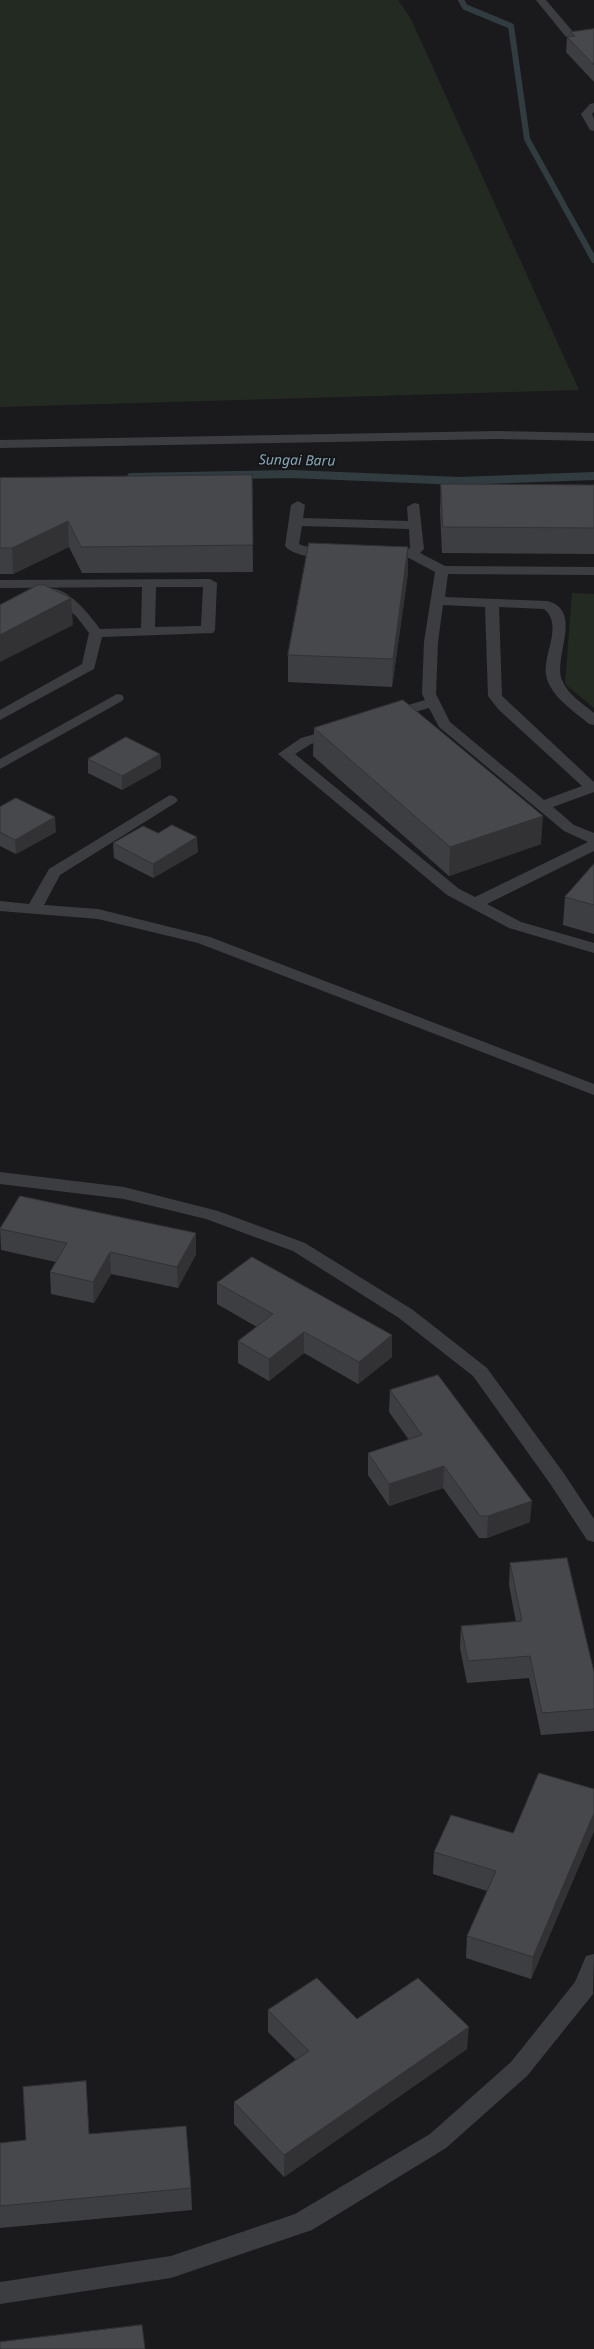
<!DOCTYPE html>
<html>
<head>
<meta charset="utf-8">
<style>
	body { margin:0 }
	canvas { display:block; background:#1a1a1c }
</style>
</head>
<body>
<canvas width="594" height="2349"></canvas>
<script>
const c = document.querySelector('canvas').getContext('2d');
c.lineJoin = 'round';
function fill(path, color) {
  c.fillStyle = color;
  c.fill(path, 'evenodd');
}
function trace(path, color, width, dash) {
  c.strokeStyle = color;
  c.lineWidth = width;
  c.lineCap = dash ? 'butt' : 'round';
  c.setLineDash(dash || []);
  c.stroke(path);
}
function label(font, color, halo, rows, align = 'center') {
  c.font = font + ' "Noto Sans",sans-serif';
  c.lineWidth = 4;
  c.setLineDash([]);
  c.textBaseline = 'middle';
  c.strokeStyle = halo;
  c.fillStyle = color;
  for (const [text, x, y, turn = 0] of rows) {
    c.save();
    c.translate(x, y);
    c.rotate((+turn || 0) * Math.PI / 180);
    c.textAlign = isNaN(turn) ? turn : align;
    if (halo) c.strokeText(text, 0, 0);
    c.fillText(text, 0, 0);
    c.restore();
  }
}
fill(new Path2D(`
	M 0,0 L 398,0 L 411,19 L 579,390 L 0,407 Z
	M 572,593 L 594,594 L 594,708 L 565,684 Z`), '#222a22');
trace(new Path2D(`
	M 461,0 L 465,7 L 511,26 L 527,139 L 594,260`), '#303c40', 6);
trace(new Path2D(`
	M 131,477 L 292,474 L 459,481 L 594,476`), '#303c40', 8);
fill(new Path2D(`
	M 536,0 L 546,0 L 574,33 L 574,37 L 566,37 Z
	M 594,103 L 594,112 L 592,114 L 594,119 L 594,131 L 590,130 L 581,114 L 590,104 Z
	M 497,431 L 594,433 L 594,441 L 497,439 L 0,448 L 0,440 Z
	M 298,501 L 305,505 L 303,518 L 408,521 L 407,507 L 414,503 L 419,504 L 424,549 L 420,553 L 445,566 L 594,567 L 594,575 L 448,574 L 445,597 L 547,601 C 584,610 553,657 562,680 C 567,694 583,704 594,713 L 594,725 L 589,724 C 574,711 553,698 547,679 C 540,657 565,626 544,609 L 499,607 L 502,696 L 594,782 L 594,792 L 553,807 L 574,825 L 594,833 L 594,851 L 487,904 L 521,922 L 594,943 L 594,953 L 509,928 L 447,895 L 278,754 L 301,738 L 337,728 L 342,729 L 344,732 L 342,735 L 311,744 L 295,754 L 459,889 L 475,897 L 588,842 L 564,831 L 439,727 L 429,708 L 390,719 L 385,718 L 383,715 L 385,712 L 425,700 L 422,694 L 424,642 L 435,572 L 409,558 L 384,561 L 377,557 L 379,554 L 407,550 L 410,548 L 409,529 L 302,526 L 299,544 C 310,550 330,544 338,553 C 329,563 293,556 285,546 L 291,505 ZM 443,605 L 485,607 L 488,696 L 498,709 L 582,786 L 544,800 L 450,722 L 436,694 L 438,642 Z
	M 210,579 L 217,583 L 215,630 L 213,633 L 102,637 L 94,669 L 0,720 L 0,710 L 82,664 L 89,633 L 76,616 L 49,595 L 47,592 L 49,589 C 66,585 91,616 100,629 L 141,628 L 142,587 L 0,588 L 0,580 ZM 156,587 L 203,587 L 201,626 L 155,627 Z
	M 117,694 L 122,695 L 124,698 L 122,701 L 0,769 L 0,759 Z
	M 170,795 L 175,797 L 178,800 L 175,803 L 60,875 L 44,905 L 98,909 L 210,937 L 594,1084 L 594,1095 L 198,943 L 98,919 L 0,911 L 0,901 L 29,904 L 49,869 Z
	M 0,1172 L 124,1187 L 218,1211 L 305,1243 L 413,1310 L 487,1368 L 565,1475 L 594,1519 L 594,1542 L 587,1540 L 551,1485 L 473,1376 L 399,1318 L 293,1251 L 206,1219 L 124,1199 L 0,1184 Z
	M 594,1954 L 593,1994 L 527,2076 L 446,2148 L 312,2230 L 171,2278 L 0,2304 L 0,2282 L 171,2256 L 295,2214 L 430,2134 L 511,2062 L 575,1982 L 586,1956 Z`), '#3b3d41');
fill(new Path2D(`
	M 594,29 L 594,82 L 566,52 L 567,37 L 571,37 L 571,32 Z
	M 252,475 L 253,572 L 82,573 L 69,547 L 13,574 L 0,574 L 0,478 Z
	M 441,484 L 594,485 L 594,554 L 442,553 L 440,510 Z
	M 408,573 L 392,687 L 288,682 L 288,655 Z
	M 314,728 L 541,844 L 449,876 L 313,756 Z
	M 160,754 L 161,768 L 122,790 L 88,773 L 88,759 Z
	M 0,807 L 56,832 L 16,854 L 0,846 Z
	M 113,843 L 198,852 L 153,878 L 114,858 Z
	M 594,864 L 594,934 L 563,925 L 565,897 Z
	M 0,1228 L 196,1233 L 196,1254 L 178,1288 L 111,1274 L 94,1303 L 51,1294 L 50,1272 L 56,1262 L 1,1250 Z
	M 217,1283 L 392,1335 L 392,1357 L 358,1384 L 304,1353 L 269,1381 L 238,1363 L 238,1341 L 257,1327 L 217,1304 Z
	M 390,1390 L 530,1522 L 487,1538 L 479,1538 L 443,1488 L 389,1506 L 368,1475 L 368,1453 L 409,1440 L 389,1412 Z
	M 510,1563 L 594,1672 L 594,1731 L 541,1735 L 529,1678 L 467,1683 L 460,1648 L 461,1626 L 516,1622 L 509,1585 Z
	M 594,1789 L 594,1831 L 531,1979 L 466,1958 L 467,1936 L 487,1891 L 433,1874 L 434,1852 L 513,1833 Z
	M 268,2010 L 357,2019 L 467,2049 L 284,2177 L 234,2124 L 234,2102 L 296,2060 L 268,2032 Z
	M 89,2134 L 191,2188 L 192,2210 L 0,2228 L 0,2143 Z`), '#3d3e41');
fill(new Path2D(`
	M 68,521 L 69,547 L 13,574 L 12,548 Z
	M 408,547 L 408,573 L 392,687 L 393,659 Z
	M 71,598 L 73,625 L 0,662 L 0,635 Z
	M 160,754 L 161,768 L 122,790 L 122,776 Z
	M 543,816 L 541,844 L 449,876 L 450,847 Z
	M 55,817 L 56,832 L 16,854 L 15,840 Z
	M 197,837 L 198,852 L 153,878 L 153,864 Z
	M 196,1233 L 196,1254 L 178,1288 L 177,1267 Z
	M 110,1252 L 111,1274 L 94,1303 L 93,1282 Z
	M 304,1332 L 304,1353 L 269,1381 L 269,1359 Z
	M 392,1335 L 392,1357 L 358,1384 L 359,1362 Z
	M 444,1466 L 443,1488 L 389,1506 L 389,1484 Z
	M 532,1501 L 530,1522 L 487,1538 L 488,1516 Z
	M 594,1813 L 594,1831 L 531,1979 L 533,1957 Z
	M 469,2027 L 467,2049 L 284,2177 L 284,2155 Z`), '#323235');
const building = new Path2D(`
	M 594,29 L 594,65 L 567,37 L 575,36 L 571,32 Z
	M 252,475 L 253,545 L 81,547 L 68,521 L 12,548 L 0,548 L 0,478 Z
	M 441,484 L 594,485 L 594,528 L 443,527 Z
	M 309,543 L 408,547 L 393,659 L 288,655 Z
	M 38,585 L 44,585 L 71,598 L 0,635 L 0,605 Z
	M 403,700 L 543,816 L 450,847 L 314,728 Z
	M 126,737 L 160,754 L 122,776 L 88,759 Z
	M 16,798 L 55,817 L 15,840 L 0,832 L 0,807 Z
	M 172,825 L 197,837 L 153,864 L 113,843 L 143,826 L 158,833 Z
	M 594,864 L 594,905 L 565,897 Z
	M 20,1196 L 196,1233 L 177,1267 L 110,1252 L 93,1282 L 50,1272 L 67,1243 L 0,1229 Z
	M 252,1257 L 392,1335 L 359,1362 L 304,1332 L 269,1359 L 238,1341 L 273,1314 L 217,1283 Z
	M 438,1375 L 532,1501 L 488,1516 L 480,1516 L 444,1466 L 389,1484 L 368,1453 L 422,1435 L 390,1390 Z
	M 567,1558 L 594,1672 L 594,1709 L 542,1713 L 530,1656 L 468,1661 L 461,1626 L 522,1621 L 510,1563 Z
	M 539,1773 L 594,1789 L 594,1813 L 533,1957 L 467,1936 L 496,1871 L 434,1852 L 451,1815 L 513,1833 Z
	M 317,1978 L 357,2019 L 418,1978 L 469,2027 L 284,2155 L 234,2102 L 309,2051 L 268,2010 Z
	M 86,2081 L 89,2134 L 186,2126 L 191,2188 L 0,2206 L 0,2143 L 26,2140 L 23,2087 Z
	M 142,2325 L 145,2349 L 0,2349 L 0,2342 Z`);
fill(building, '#47484c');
trace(building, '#323235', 1);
label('italic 14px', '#85a7b5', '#151517', [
	["Sungai Baru",297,461,1]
]);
</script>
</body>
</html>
